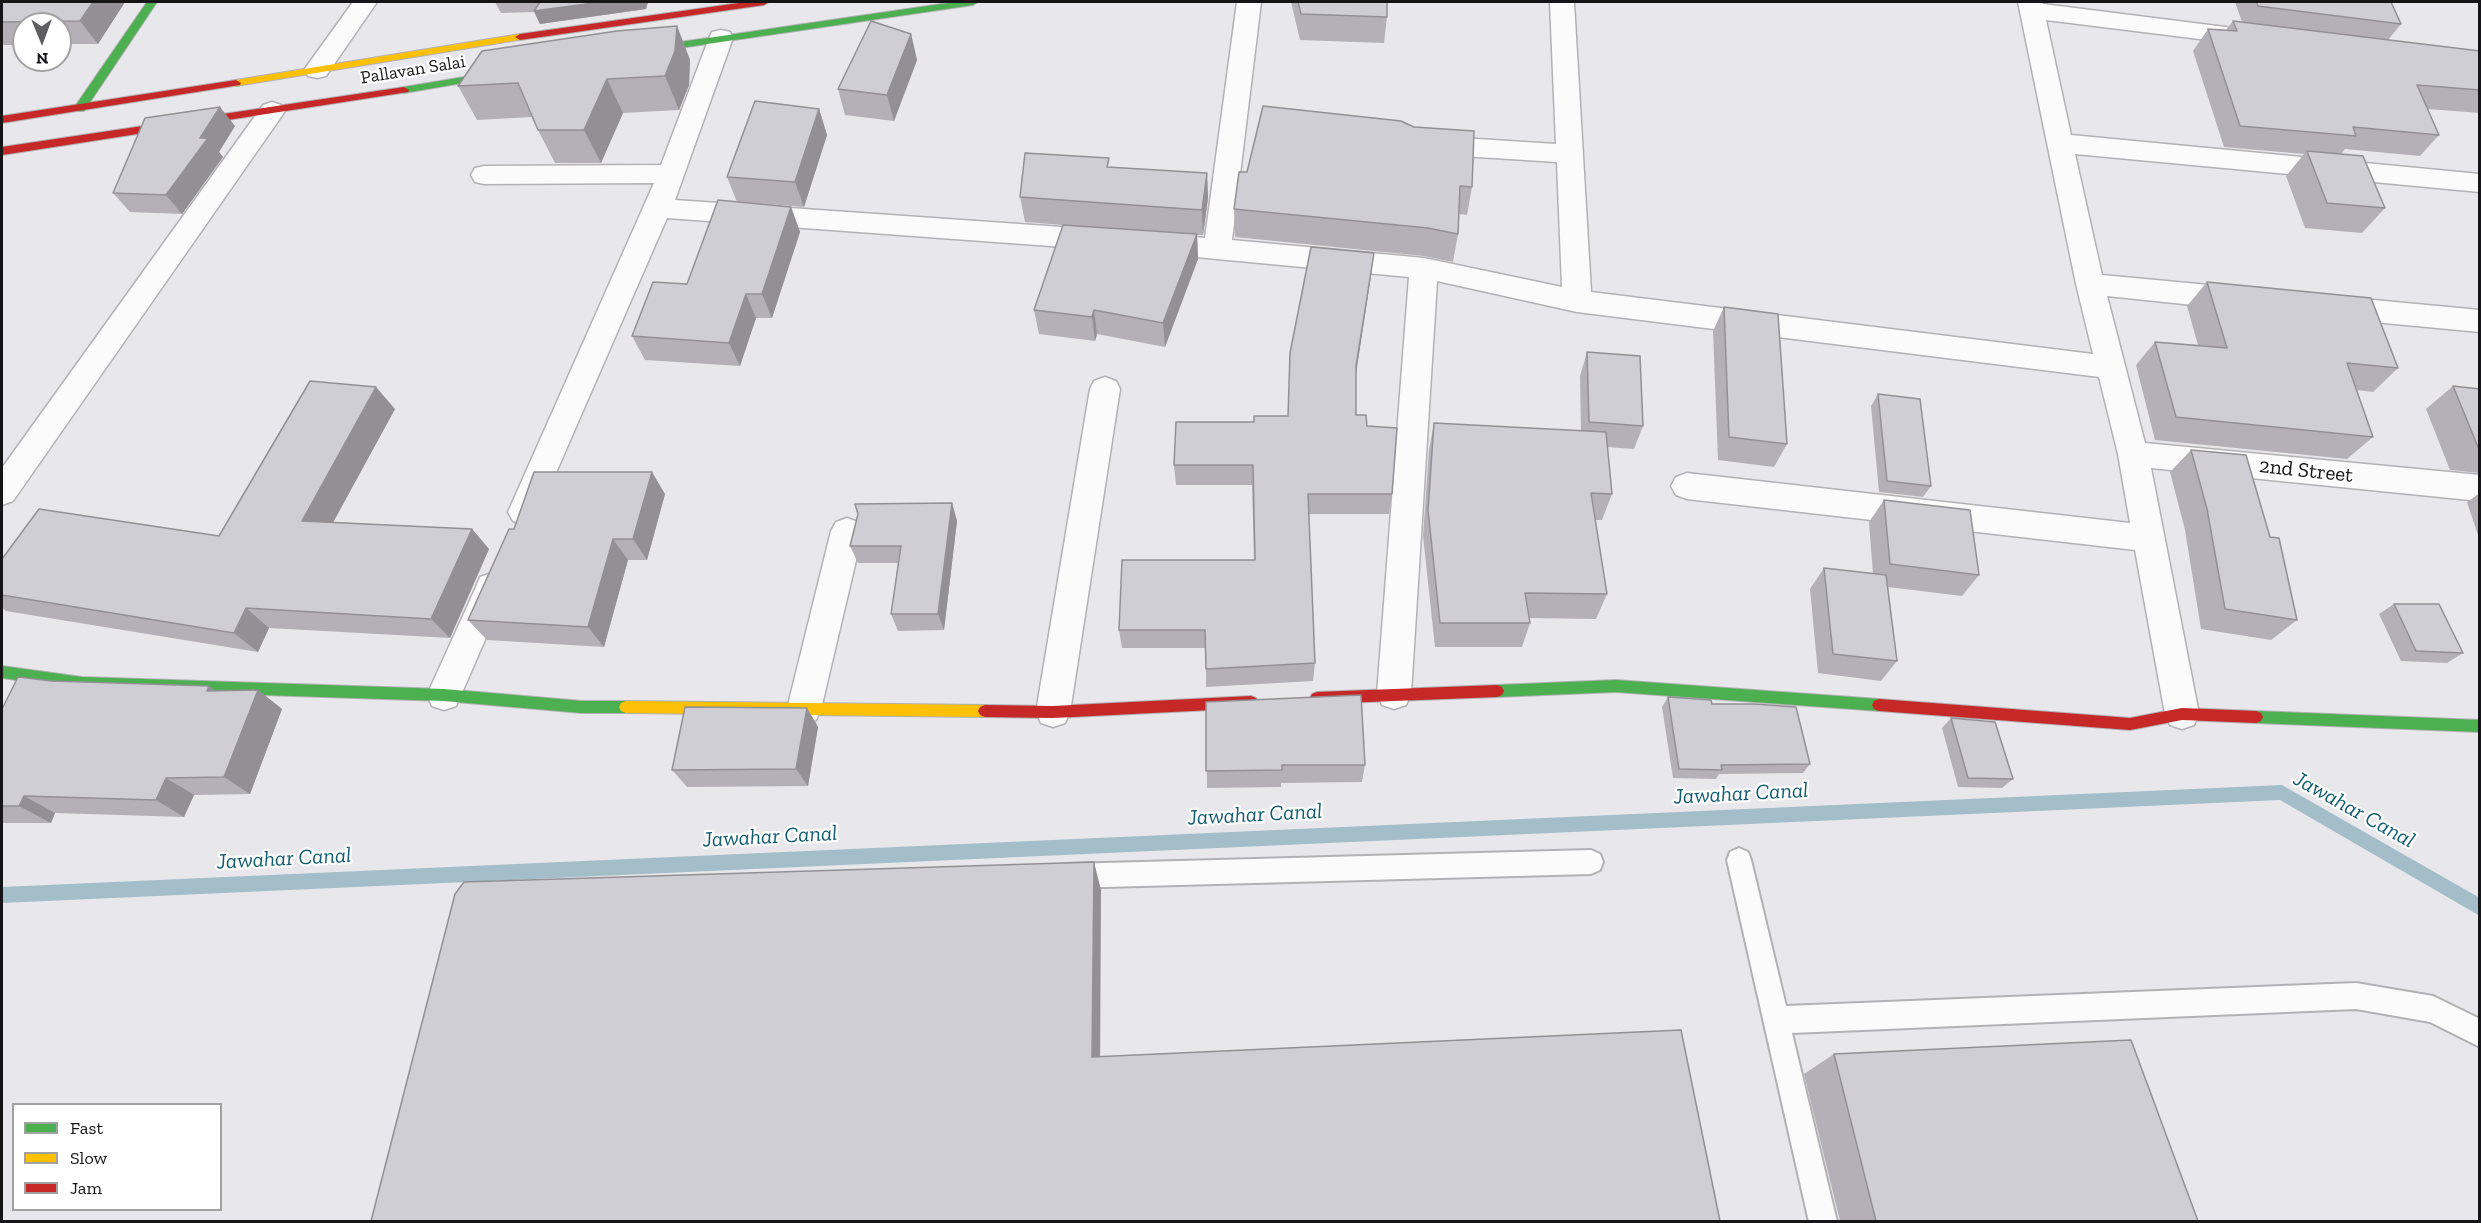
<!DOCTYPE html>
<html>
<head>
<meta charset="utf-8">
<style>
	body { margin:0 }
	#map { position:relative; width:2481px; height:1223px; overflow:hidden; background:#e8e7ec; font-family:"Zilla Slab",serif }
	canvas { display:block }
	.frame { position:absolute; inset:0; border:3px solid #151417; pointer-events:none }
	.legend { position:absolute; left:12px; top:1103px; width:210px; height:108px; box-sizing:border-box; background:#fff; border:2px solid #a1a1a2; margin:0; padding:8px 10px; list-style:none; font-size:18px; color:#151417 }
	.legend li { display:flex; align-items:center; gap:12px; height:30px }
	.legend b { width:30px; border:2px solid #a1a1a2 }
	.north { position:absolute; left:12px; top:12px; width:60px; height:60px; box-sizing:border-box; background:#fff; border:2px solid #a1a1a2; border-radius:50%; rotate:179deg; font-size:16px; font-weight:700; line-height:24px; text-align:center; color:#151417 }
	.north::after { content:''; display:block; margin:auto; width:21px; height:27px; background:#5f5e62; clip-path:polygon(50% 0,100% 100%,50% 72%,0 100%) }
</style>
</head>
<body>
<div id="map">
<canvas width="2481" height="1223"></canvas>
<div class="frame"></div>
<ul class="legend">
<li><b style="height:8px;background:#4caf50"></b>Fast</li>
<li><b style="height:8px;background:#ffc107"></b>Slow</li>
<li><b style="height:8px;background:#c62828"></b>Jam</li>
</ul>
<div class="north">N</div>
</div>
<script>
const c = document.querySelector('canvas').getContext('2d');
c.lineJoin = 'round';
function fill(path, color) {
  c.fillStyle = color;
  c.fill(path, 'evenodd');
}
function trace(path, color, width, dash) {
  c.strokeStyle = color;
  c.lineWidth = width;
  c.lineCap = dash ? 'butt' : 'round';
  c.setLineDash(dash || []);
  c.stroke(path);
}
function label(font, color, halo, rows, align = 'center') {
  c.font = font + ' "Zilla Slab",serif';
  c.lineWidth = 4.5;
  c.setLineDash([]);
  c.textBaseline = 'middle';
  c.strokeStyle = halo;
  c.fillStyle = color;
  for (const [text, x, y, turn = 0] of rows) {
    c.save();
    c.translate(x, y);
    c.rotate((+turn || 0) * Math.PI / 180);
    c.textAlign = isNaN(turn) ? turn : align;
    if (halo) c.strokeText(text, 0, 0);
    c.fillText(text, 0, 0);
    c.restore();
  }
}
fill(new Path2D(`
	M 2282,785 L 2480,898 L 2480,916 L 2280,800 L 2,903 L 2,887 Z`), '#a3bec8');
const lane = new Path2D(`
	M 1739,848 L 1748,852 L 1751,860 L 1786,1006 L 2356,983 L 2433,996 L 2480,1019 L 2480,1047 L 2430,1022 L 2356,1009 L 1792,1033 L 1837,1222 L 1809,1222 L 1727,860 L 1730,852 Z
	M 1591,850 L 1600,854 L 1603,862 L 1600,870 L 1591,874 L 1067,888 L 1058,884 L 1054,876 L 1058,868 L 1067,864 Z`);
const street = new Path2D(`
	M 353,2 L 377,2 L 326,76 L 317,78 L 308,76 L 304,70 Z
	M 1237,2 L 1261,2 L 1232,240 L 1424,258 L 1562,287 L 1557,162 L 1430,154 L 1421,151 L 1417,145 L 1421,139 L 1430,136 L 1556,144 L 1550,2 L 1574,2 L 1591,292 L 2093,354 L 2076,284 L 2018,2 L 2042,2 L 2043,4 L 2257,31 L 2260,37 L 2257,43 L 2248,45 L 2046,20 L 2071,135 L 2480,174 L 2480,192 L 2075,154 L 2102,275 L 2241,288 L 2251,292 L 2255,299 L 2251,306 L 2241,310 L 2107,296 L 2145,443 L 2480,475 L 2480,501 L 2151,468 L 2199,714 L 2194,725 L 2182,729 L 2170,725 L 2165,714 L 2135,550 L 1687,499 L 1676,495 L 1671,486 L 1676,477 L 1687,473 L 2130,523 L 2118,454 L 2099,377 L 1577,312 L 1437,281 L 1411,694 L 1406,705 L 1394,709 L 1382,705 L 1377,694 L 1409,277 L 1153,253 L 1143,250 L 1139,243 L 1143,236 L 1153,233 L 1205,238 Z
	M 721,30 L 730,32 L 733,38 L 675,200 L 1105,230 L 1115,233 L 1119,240 L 1115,247 L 1105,250 L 667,218 L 535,521 L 524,525 L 513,521 L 508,512 L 654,183 L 484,184 L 475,182 L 471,175 L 475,168 L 484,166 L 661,165 L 709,38 L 712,32 Z
	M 272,102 L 281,105 L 285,111 L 281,117 L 13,501 L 2,505 L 2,468 L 263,105 Z
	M 2331,296 L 2480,310 L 2480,332 L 2331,318 L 2321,315 L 2317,307 L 2321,299 Z
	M 1105,377 L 1116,381 L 1120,389 L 1070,712 L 1065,723 L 1053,727 L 1041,723 L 1036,712 L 1090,389 L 1094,381 Z
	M 847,518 L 858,522 L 863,531 L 821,709 L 816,720 L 804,724 L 792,720 L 787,709 L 831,531 L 836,522 Z
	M 492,573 L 504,577 L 508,587 L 461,695 L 456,706 L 444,710 L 432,706 L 427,695 L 476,587 L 480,577 Z`);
const fast = new Path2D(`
	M 147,2 L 157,2 L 84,111 L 76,111 L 76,105 Z
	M 955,2 L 978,2 L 973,5 L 639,54 L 634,51 L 639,48 Z
	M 506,70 L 510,71 L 510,75 L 404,93 L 399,90 L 404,87 Z
	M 2,666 L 82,677 L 444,689 L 582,701 L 626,701 L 631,703 L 633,707 L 631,711 L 626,713 L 582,713 L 444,701 L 82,689 L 2,678 Z
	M 1616,680 L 1879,699 L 1884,701 L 1886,705 L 1884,709 L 1879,711 L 1616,692 L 1497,697 L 1492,695 L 1490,691 L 1492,687 L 1497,685 Z
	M 2256,711 L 2480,720 L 2480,732 L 2256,723 L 2251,721 L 2249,717 L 2251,713 Z`);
const slow = new Path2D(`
	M 520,34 L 525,37 L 524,39 L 236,86 L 231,83 L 236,80 Z
	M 626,701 L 985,705 L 990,707 L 992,711 L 990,715 L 985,717 L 626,713 L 621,711 L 619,707 L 621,703 Z`);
const jam = new Path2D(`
	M 746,2 L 769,2 L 764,5 L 520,40 L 515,37 L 520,34 Z
	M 236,80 L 241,83 L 240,85 L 2,123 L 2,116 Z
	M 404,87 L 409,90 L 408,92 L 2,155 L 2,147 Z
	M 1497,685 L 1502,687 L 1504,691 L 1502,695 L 1497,697 L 1317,704 L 1312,702 L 1310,698 L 1312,694 L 1317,692 Z
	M 1251,696 L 1256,698 L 1258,702 L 1256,706 L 1251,708 L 1053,718 L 985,717 L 980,715 L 978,711 L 980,707 L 985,705 L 1053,706 Z
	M 1879,699 L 2130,718 L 2182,708 L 2256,711 L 2261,713 L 2263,717 L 2261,721 L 2256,723 L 2182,720 L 2130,730 L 1879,711 L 1874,709 L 1872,705 L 1874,701 Z`);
trace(lane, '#b2b1b4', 4);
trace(street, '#b2b1b4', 3);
trace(fast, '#b2b1b4', 2);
trace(slow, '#b2b1b4', 2);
trace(jam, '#b2b1b4', 2);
fill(lane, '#fcfbfc');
fill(street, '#fcfbfc');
fill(fast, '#4caf50');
fill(slow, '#ffc107');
fill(jam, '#c62828');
fill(new Path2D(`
	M 2,2 L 125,2 L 98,44 L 60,44 L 60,24 L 24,24 L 24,45 L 4,45 L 2,42 Z
	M 495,2 L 648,2 L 646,9 L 540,24 L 534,12 L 501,13 Z
	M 1291,2 L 1387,2 L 1387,17 L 1384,43 L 1300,40 Z
	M 2235,2 L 2391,2 L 2401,24 L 2388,40 L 2480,51 L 2480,113 L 2428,109 L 2439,135 L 2420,156 L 2345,149 L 2341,154 L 2385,208 L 2362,233 L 2305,228 L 2286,176 L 2304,154 L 2224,147 L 2193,51 L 2208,29 L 2226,30 L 2233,21 L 2242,22 Z
	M 677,26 L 690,60 L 689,85 L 679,110 L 623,113 L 601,163 L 555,163 L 538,130 L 532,117 L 477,120 L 458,86 Z
	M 911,34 L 917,60 L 894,121 L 845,115 L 838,89 Z
	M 819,109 L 827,135 L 804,207 L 757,203 L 791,207 L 800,232 L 772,318 L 756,318 L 740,366 L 645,360 L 632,336 L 687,284 L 737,202 L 727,177 Z
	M 235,126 L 219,152 L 223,157 L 182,214 L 130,212 L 113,193 Z
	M 1110,167 L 1207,173 L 1208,198 L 1203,235 L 1190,234 L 1197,234 L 1198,259 L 1165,347 L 1097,334 L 1095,341 L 1039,334 L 1034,310 L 1063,225 L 1025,222 L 1020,197 Z
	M 1239,172 L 1472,187 L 1467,215 L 1459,214 L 1458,234 L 1453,262 L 1424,256 L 1235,237 L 1234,209 Z
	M 1374,253 L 1356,372 L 1356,415 L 1367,426 L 1392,494 L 1389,514 L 1309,514 L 1315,663 L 1313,681 L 1206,687 L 1206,648 L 1122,648 L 1119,630 L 1254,560 L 1252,485 L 1176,485 L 1174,465 L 1254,422 L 1288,416 Z
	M 2207,282 L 2398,368 L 2373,392 L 2356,390 L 2373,437 L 2347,459 L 2155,440 L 2136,365 L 2155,342 L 2198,345 L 2187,306 Z
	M 1724,307 L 1787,444 L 1774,467 L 1718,460 L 1713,331 Z
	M 1587,352 L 1643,426 L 1634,449 L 1607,447 L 1612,494 L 1602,520 L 1595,520 L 1607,594 L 1596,619 L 1529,618 L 1530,623 L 1522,647 L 1435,647 L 1423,536 L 1429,450 L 1434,423 L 1581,431 L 1580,376 Z
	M 2453,386 L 2480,389 L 2480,473 L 2450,470 L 2426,409 Z
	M 1878,394 L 1931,486 L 1923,497 L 1879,492 L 1871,406 Z
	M 395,409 L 333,522 L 472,529 L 489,549 L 450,638 L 269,628 L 258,652 L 6,611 L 2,608 L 2,559 L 219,536 Z
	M 2191,450 L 2270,537 L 2297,620 L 2271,640 L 2201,629 L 2185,530 L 2170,472 Z
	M 2480,493 L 2480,541 L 2467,502 Z
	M 665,494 L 647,560 L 628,560 L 604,647 L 487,640 L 468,620 L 514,529 Z
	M 1884,500 L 1979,575 L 1962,596 L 1888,587 L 1897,661 L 1881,681 L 1818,673 L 1810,589 L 1824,568 L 1873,574 L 1869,522 Z
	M 952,503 L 957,521 L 944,630 L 898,631 L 891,614 L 898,563 L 858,563 L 850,546 Z
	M 2394,604 L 2463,653 L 2447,663 L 2401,661 L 2379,614 Z
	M 52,681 L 209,686 L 214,691 L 258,690 L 282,709 L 250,794 L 194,795 L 184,817 L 55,813 L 51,823 L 2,823 L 2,709 Z
	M 1668,697 L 1712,704 L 1810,764 L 1803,773 L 1719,774 L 1716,779 L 1673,778 L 1662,707 Z
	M 1206,702 L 1365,765 L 1362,782 L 1281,783 L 1281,787 L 1207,788 Z
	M 807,708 L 818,727 L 808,786 L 687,787 L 672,770 Z
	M 1951,718 L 2013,779 L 2002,788 L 1958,787 L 1942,728 Z
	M 1834,1054 L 2198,1221 L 1840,1221 L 1804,1074 Z`), '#b3b1b7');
fill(new Path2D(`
	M 93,2 L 125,2 L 98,44 L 80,21 Z
	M 601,2 L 648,2 L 646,9 L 540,24 L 534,11 Z
	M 677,26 L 690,60 L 689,85 L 679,110 L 665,76 Z
	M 911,34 L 917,60 L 894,121 L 887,95 Z
	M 607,79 L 623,113 L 601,163 L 584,130 Z
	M 220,107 L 235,126 L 219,152 L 223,157 L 182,214 L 166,195 L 200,138 Z
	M 819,109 L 827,135 L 804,207 L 795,182 Z
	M 1207,173 L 1208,198 L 1203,235 L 1202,210 Z
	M 791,207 L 800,232 L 772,318 L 762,294 Z
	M 1197,234 L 1198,259 L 1165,347 L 1163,323 Z
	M 1374,253 L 1371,276 L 1354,387 L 1356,366 Z
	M 746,294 L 756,318 L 740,366 L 729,343 Z
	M 1094,310 L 1097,334 L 1095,341 L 1092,317 Z
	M 376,387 L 395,409 L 323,541 L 302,521 Z
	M 652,472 L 665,494 L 647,560 L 633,539 Z
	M 952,503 L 957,521 L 944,630 L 938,614 Z
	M 472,529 L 489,549 L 450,638 L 431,619 Z
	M 613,539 L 628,560 L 604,647 L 588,627 Z
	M 246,608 L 269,628 L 258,652 L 234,633 Z
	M 209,686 L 234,705 L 207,691 Z
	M 258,690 L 282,709 L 250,794 L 224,777 Z
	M 807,708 L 818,727 L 808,786 L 796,769 Z
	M 166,778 L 194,795 L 184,817 L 156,800 Z
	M 24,796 L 55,813 L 51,823 L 19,806 Z
	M 1094,862 L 1101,890 L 1100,1077 L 1092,1057 Z`), '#929095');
const building = new Path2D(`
	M 2,2 L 93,2 L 80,21 L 2,22 Z
	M 540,2 L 601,2 L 534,11 Z
	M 1298,2 L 1387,2 L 1387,17 L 1301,14 Z
	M 2256,2 L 2391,2 L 2401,24 L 2258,6 Z
	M 871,21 L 911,34 L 887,95 L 838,89 Z
	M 2233,21 L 2480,51 L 2480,90 L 2417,85 L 2439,135 L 2353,127 L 2356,136 L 2240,126 L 2208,29 L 2237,31 Z
	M 677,26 L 675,51 L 665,76 L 607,79 L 584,130 L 538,130 L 518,83 L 458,86 L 482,51 L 617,31 Z
	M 755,101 L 819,109 L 795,182 L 727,177 Z
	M 1263,106 L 1401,121 L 1414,127 L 1474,131 L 1472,187 L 1460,186 L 1458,234 L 1428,228 L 1234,209 L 1239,172 L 1247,172 Z
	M 220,107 L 200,138 L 208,138 L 166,195 L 113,193 L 145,118 Z
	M 2307,151 L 2363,156 L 2385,208 L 2327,203 Z
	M 1025,153 L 1109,158 L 1107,167 L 1207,173 L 1202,210 L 1020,197 Z
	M 718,200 L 791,207 L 762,294 L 746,294 L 729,343 L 632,336 L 653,282 L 687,284 Z
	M 1063,225 L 1197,234 L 1163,323 L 1094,310 L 1092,317 L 1034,310 Z
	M 1311,247 L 1374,253 L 1356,366 L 1356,415 L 1366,415 L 1367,426 L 1397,428 L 1392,494 L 1308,494 L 1315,663 L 1206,669 L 1205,630 L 1119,630 L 1122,560 L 1255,560 L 1253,465 L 1174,465 L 1176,422 L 1254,422 L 1254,416 L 1288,416 L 1290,353 Z
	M 2207,282 L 2371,298 L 2398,368 L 2347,363 L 2373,437 L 2176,417 L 2155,342 L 2227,348 Z
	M 1724,307 L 1778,314 L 1787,444 L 1729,437 Z
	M 1587,352 L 1640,356 L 1643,426 L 1589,422 Z
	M 310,381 L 376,387 L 302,521 L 472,529 L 431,619 L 246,608 L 234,633 L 2,595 L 2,559 L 39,509 L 219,536 Z
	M 2453,386 L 2480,389 L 2480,448 L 2478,447 Z
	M 1878,394 L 1920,399 L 1931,486 L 1887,481 Z
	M 1434,423 L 1606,432 L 1612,494 L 1591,493 L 1607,594 L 1525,593 L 1530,623 L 1440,623 L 1428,510 Z
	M 2191,450 L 2246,455 L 2270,537 L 2279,538 L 2297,620 L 2225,609 L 2207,509 Z
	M 534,472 L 652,472 L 633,539 L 613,539 L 588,627 L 468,620 L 509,529 L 514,529 Z
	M 1884,500 L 1970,510 L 1979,575 L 1890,564 Z
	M 952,503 L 938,614 L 891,614 L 901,546 L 850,546 L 858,514 L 855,504 Z
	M 1824,568 L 1886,575 L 1897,661 L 1833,654 Z
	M 2394,604 L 2439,604 L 2463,653 L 2416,651 Z
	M 18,677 L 52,681 L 209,686 L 207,691 L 258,690 L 224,777 L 166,778 L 156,800 L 24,796 L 19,806 L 2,806 L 2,709 Z
	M 1361,695 L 1365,765 L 1282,765 L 1282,770 L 1206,771 L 1206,702 Z
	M 1668,697 L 1711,700 L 1712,704 L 1754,704 L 1796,707 L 1810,764 L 1721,765 L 1722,770 L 1679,769 Z
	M 685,707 L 807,708 L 796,769 L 672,770 Z
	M 1951,718 L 1995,722 L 2013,779 L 1968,778 Z
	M 1094,862 L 1092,1057 L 1681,1030 L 1720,1221 L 371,1221 L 455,894 L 464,882 Z
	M 2131,1040 L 2198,1221 L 1876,1221 L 1834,1054 Z`);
fill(building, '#d0ced5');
trace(building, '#929095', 1.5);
label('18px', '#151417', '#fff', [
	["Pallavan Salai",413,70,-9]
]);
label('21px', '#151417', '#fff', [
	["2nd Street",2306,471,6]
]);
label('italic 22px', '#105d70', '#fff', [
	["Jawahar Canal",1741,794,-3],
	["Jawahar Canal",2354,810,29],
	["Jawahar Canal",1255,815,-3],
	["Jawahar Canal",770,837,-3],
	["Jawahar Canal",284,859,-3]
]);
</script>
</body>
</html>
